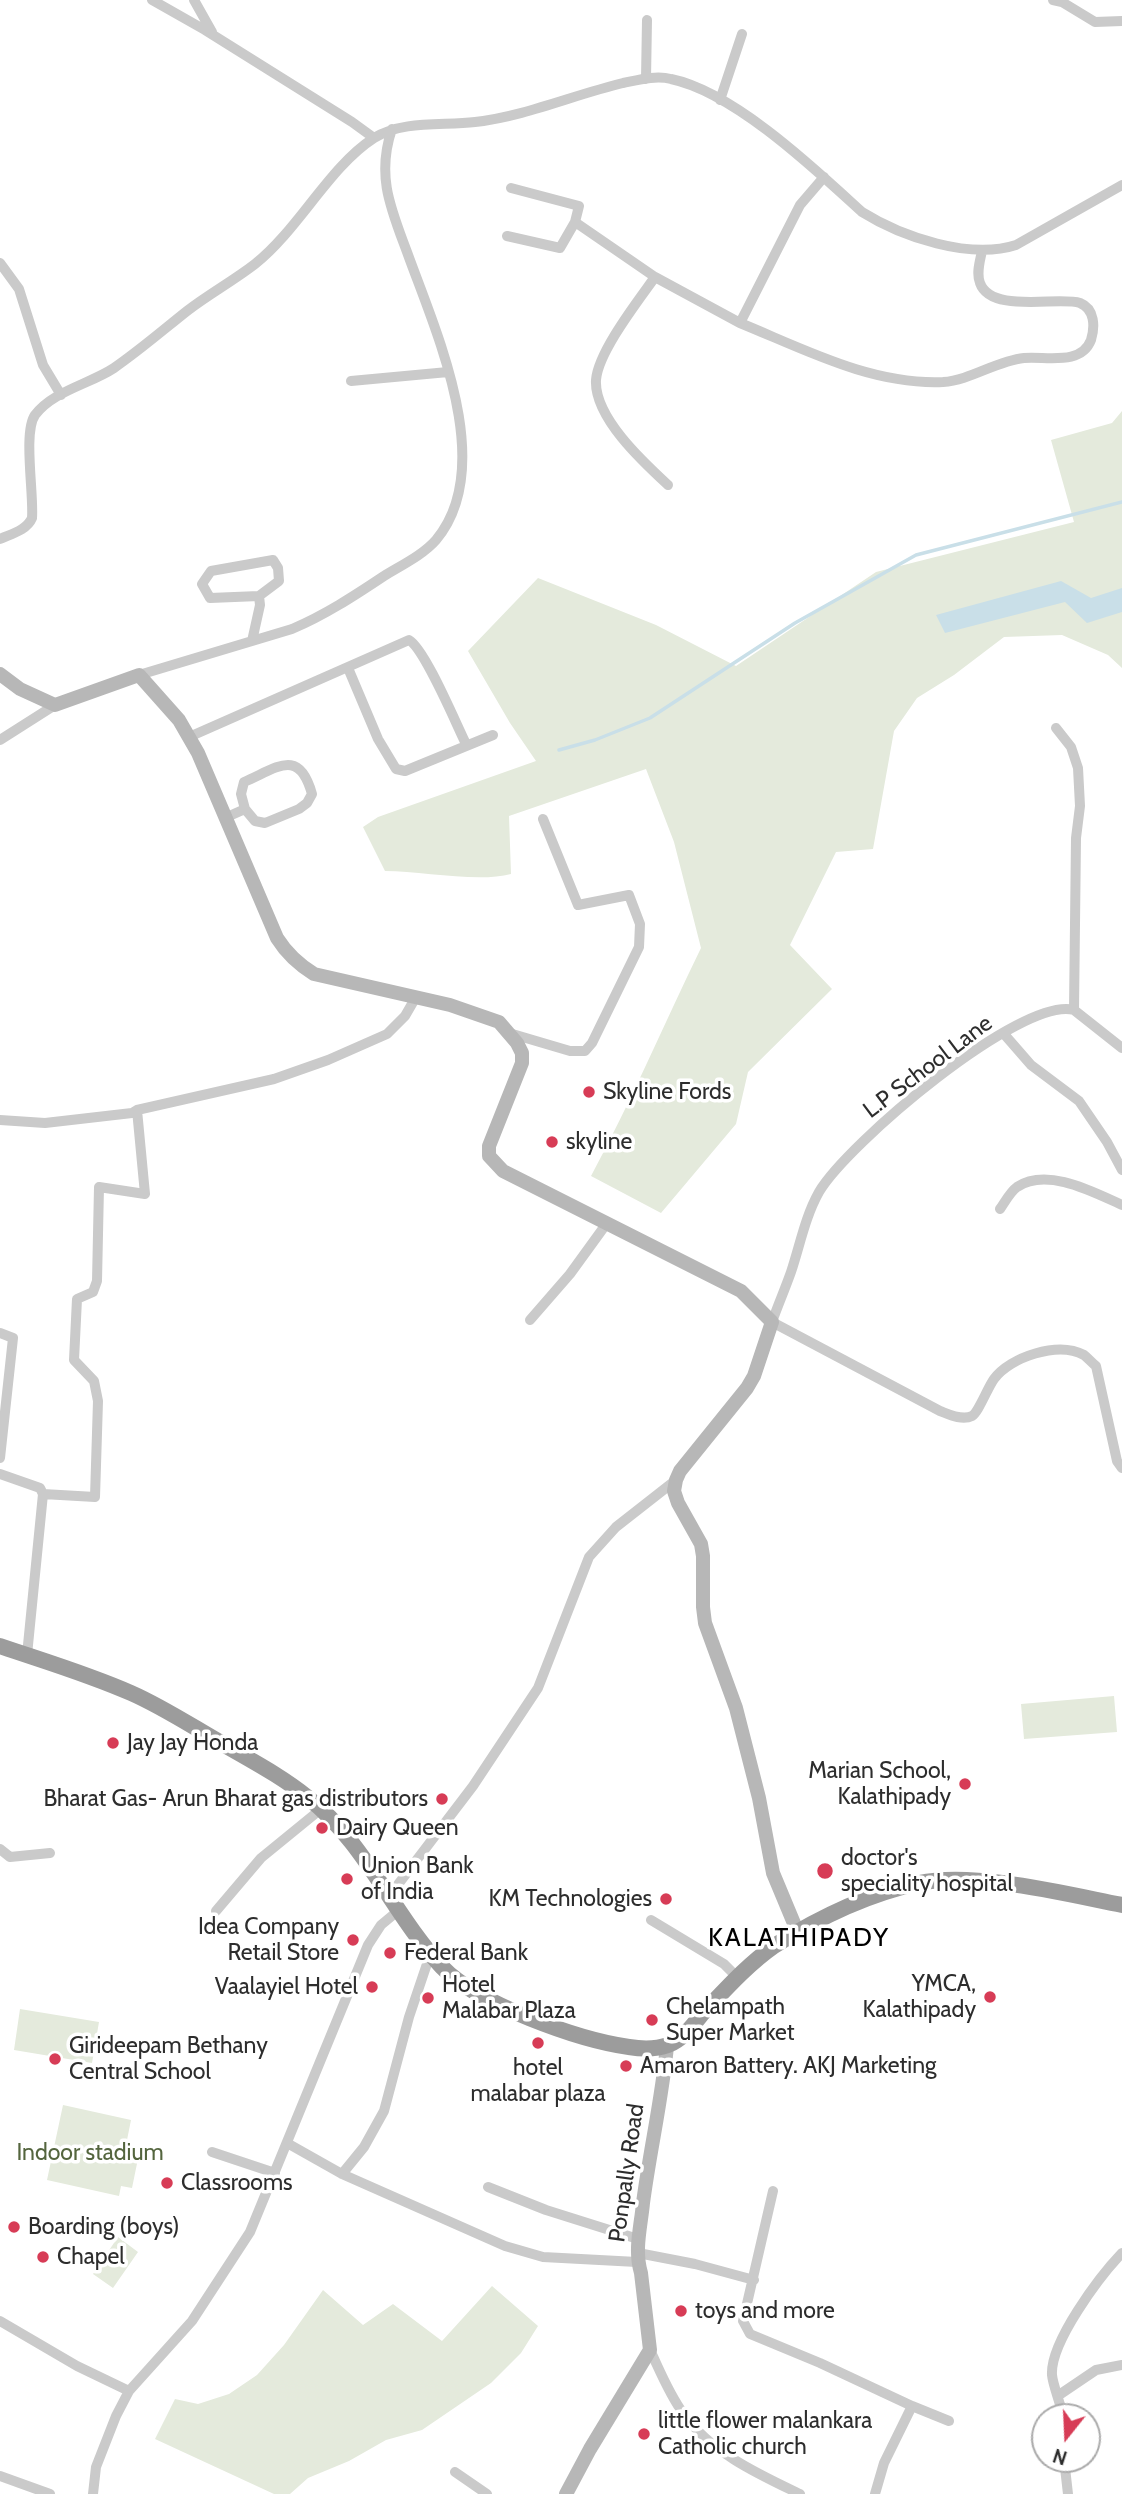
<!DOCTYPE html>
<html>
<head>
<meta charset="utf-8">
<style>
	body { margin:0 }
	#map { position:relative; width:1122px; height:2494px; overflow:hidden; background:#fff; font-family:Cabin,sans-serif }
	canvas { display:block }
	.north { position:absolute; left:1031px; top:2403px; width:70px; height:70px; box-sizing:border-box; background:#fff; border:2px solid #ababab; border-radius:50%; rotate:198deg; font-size:19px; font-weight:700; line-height:28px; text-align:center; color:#2d2d2d }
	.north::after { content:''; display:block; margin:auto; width:24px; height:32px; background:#d73c56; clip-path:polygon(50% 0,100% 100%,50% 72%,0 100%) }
</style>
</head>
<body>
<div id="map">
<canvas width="1122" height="2494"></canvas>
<div class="north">N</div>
</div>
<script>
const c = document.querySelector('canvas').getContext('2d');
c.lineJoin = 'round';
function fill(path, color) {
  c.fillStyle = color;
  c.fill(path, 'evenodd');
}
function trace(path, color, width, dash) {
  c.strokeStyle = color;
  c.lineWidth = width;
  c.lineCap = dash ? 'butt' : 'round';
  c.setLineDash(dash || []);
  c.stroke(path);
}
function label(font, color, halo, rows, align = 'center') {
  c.font = font + ' Cabin,sans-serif';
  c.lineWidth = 7;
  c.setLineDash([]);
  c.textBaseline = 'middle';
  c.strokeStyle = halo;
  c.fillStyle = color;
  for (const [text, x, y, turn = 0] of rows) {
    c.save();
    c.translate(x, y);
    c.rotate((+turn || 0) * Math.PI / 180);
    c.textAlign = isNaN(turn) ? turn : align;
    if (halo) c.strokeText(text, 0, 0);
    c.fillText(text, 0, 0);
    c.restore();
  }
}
fill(new Path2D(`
	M 1122,411 L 1122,668 L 1108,655 L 1062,635 L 1004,637 L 954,675 L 917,698 L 894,731 L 873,849 L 836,852 L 790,945 L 832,989 L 748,1072 L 736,1124 L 661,1213 L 591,1176 C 631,1102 664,1024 701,948 L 674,842 L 646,769 L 509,816 L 511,874 C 478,883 422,871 385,871 L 363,827 L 378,817 L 536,761 L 510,723 L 468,651 L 538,578 L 656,625 L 736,666 L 876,572 L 1074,522 L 1051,440 L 1112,423 Z
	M 1114,1696 L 1117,1732 L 1024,1739 L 1021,1704 Z
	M 20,2009 L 99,2022 L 92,2063 L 14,2050 Z
	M 63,2105 L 131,2120 L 126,2145 L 140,2149 L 132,2188 L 121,2186 L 119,2196 L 47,2180 Z
	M 118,2237 L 138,2252 L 113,2288 L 93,2274 Z
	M 492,2286 L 538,2326 L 521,2353 L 491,2383 L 422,2430 L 386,2440 L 349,2461 L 308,2478 L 290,2494 L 274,2494 L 155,2439 L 175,2399 L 198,2404 L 229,2394 L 257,2375 L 284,2345 L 323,2290 L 363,2325 L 393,2304 L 442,2341 Z`), '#e4eadc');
fill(new Path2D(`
	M 1061,581 L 1091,598 L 1122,588 L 1122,612 L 1087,623 L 1065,602 L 945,633 L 936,615 Z`), '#c9dfe8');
trace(new Path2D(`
	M 559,750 L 595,740 L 650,718 L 795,623 L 916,555 L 1122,502`), '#c9dfe8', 3.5);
trace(new Path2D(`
	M 152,0 L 205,30 L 352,122 L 374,138
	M 194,0 L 212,32
	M 1053,0 L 1062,2 L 1095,22 L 1122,21
	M 646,79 L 647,20
	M 720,100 L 742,34
	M 511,188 L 579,206 L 575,222
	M 507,236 L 560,248 L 575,222 L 655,277
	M 0,263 L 19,289 L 43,365 L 61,395
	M 740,323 C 804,349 871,385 943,382 C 971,380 996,361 1024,358 C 1046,356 1081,366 1091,340 C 1095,327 1095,309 1080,303 C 1059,296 991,314 980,283 C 976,273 980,261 982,251
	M 351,381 L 448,372
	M 668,485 C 643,462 594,417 596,380 C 598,352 638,301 655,277 L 740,323 L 800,205 L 824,177
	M 0,539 C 11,534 27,530 32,518 C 34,494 23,432 35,415 C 53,391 90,384 114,368 C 140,350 163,330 187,311 C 209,294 233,281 255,264 C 299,229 329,167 374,138 C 403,120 443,126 475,122 C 526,116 573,95 623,83 C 638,80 656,75 671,79 C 734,92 815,169 862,212 C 902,237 970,260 1016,245 L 1122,185
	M 273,560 L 278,568 L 279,581 L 259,596 L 210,598 L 202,584 L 211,571 Z
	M 252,641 L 260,605 L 259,596
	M 348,668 L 378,739 L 396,769 L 405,771 L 493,735
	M 139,675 L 292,629 C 325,615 354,596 384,576 C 400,566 423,555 436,540 C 498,466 435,330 407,252 C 391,209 376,176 392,129
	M 1056,728 L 1071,747 L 1078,768 L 1080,806 L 1076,838 L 1074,1010
	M 189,737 L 409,640 C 425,649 456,724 466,744
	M 0,740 L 55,705
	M 227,817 L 245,809 L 241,794 L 244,782 C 277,768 299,747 312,794 L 307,803 L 299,809 L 265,823 L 255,821 L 245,809
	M 509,1033 L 570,1051 L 585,1051 L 592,1043 L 639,947 L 640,924 L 629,895 L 578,905 L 543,819
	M 1004,1034 L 1031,1065 L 1079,1101 L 1107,1142 L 1122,1170
	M 1122,1048 L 1074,1010 C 1021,996 847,1144 819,1192 C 805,1217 800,1245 791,1272 C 785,1289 778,1305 772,1322 L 940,1411 C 948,1414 962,1421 972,1416 C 978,1413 988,1387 994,1379 C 1010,1357 1058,1341 1084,1355 C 1088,1358 1092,1363 1096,1366 L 1117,1461 L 1122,1468
	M 0,1120 L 45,1123 L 132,1113 L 137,1110 L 274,1079 L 328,1060 L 387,1034 L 405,1016 L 416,997
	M 1000,1209 C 1005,1202 1010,1192 1017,1187 C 1047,1167 1093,1192 1122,1205
	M 530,1320 L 570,1274 L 607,1223
	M 0,1333 L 13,1338 L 0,1458
	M 0,1474 L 40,1488 L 43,1494 L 27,1655
	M 43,1494 L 95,1497 L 98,1401 L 94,1381 L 74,1360 L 77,1299 L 93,1292 L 97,1281 L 99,1187 L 145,1194 L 137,1110
	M 0,1849 L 10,1857 L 50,1853
	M 390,1895 L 473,1786 L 538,1688 L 589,1557 L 616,1527 L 676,1480
	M 216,1911 L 261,1858 L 321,1809
	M 651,1920 L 724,1964 L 737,1977
	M 287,2143 L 342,2174 L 505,2246 L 543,2257 L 637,2262
	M 212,2152 L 275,2173
	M 342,2174 L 364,2147 L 384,2111 L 409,2017 L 431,1952
	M 488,2187 L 546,2210 L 638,2239
	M 773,2191 L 743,2321 L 750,2334 L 820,2363 L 912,2406 L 884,2463 L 875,2494
	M 638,2253 L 695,2264 L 754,2280
	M 0,2321 L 77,2366 L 129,2391
	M 650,2350 C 660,2371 669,2394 683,2413 C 710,2452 758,2474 800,2494
	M 1059,2395 L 1096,2370 L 1122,2365
	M 912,2406 L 949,2421
	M 1063,2417 C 1061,2404 1053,2386 1052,2375 C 1050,2342 1100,2276 1122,2253
	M 1064,2459 L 1068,2494
	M 455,2472 L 487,2494
	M 0,2476 L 50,2494
	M 93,2494 L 96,2467 L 116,2416 L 129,2391 L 192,2321 L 250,2232 L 368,1945 L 381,1925 L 399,1910`), '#cacaca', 10);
trace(new Path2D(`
	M 0,674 L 20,689 L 55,705 L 139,675 L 179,720 L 198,753 L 277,938 C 287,954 298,964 314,974 L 450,1005 L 499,1022 L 517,1043 L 522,1053 L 522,1063 L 489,1146 L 489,1156 L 503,1171 L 741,1291 L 772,1322 L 754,1376 L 747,1388 L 680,1471 L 676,1480 L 674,1491 L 678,1503 L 701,1544 L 703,1556 L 703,1607 L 705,1623 L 736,1708 L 759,1798 L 773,1873 L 798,1933
	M 566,2494 L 590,2449 L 650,2350 L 641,2273 C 634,2250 641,2226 643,2203 C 650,2150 662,2099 667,2046`), '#b7b7b7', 14);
trace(new Path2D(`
	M 0,1646 C 44,1661 88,1674 131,1693 C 163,1707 193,1727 223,1744 C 252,1761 281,1776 307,1797 C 366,1843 392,1913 442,1967 C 477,2004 579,2040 629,2047 C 641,2049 657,2049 668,2045 C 682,2040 693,2025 702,2014 C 725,1990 747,1965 774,1946 C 818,1918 868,1894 919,1883 C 974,1871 1066,1894 1122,1905`), '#9c9c9c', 16);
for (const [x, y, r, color] of [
	[589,1092,7,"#d73c56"],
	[552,1142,7,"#d73c56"],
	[113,1743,7,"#d73c56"],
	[965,1784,7,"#d73c56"],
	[442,1799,7,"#d73c56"],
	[322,1828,7,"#d73c56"],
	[825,1871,9,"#d73c56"],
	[347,1879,7,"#d73c56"],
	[666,1899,7,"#d73c56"],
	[353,1940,7,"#d73c56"],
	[390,1953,7,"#d73c56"],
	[372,1987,7,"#d73c56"],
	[990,1997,7,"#d73c56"],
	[428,1998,7,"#d73c56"],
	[652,2020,7,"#d73c56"],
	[538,2043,7,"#d73c56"],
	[55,2059,7,"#d73c56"],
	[626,2066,7,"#d73c56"],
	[167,2183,7,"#d73c56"],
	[14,2227,7,"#d73c56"],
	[43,2257,7,"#d73c56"],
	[681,2311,7,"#d73c56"],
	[644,2434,7,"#d73c56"]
]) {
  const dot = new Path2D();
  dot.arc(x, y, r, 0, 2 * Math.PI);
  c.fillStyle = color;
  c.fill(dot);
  trace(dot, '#fff', 2.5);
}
label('23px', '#2d2d2d', '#fff', [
	["L.P School Lane",928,1067,-37],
	["Ponpally Road",627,2173,-82]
]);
label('23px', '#2d2d2d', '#fff', [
	["Skyline Fords",603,1092],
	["skyline",566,1142],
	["Jay Jay Honda",127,1743],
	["Marian School,",951,1771,"right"],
	["Kalathipady",951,1797,"right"],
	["Bharat Gas- Arun Bharat gas distributors",428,1799,"right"],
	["Dairy Queen",336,1828],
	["doctor's",841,1858],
	["speciality hospital",841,1884],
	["Union Bank",361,1866],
	["of India",361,1892],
	["KM Technologies",652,1899,"right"],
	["Idea Company",339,1927,"right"],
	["Retail Store",339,1953,"right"],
	["Federal Bank",404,1953],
	["YMCA,",976,1984,"right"],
	["Kalathipady",976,2010,"right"],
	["Hotel",442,1985],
	["Malabar Plaza",442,2011],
	["Vaalayiel Hotel",358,1987,"right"],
	["Chelampath",666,2007],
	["Super Market",666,2033],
	["Girideepam Bethany",69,2046],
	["Central School",69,2072],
	["Amaron Battery. AKJ Marketing",640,2066],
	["hotel",538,2068,"center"],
	["malabar plaza",538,2094,"center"],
	["Classrooms",181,2183],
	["Boarding (boys)",28,2227],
	["Chapel",57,2257],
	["toys and more",695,2311],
	["little flower malankara",658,2421],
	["Catholic church",658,2447]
], 'left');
label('23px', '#54653e', '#fff', [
	["Indoor stadium",90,2153]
]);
c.letterSpacing = '2px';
label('26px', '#000', '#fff', [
	["KALATHIPADY",799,1938]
]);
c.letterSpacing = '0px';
</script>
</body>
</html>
